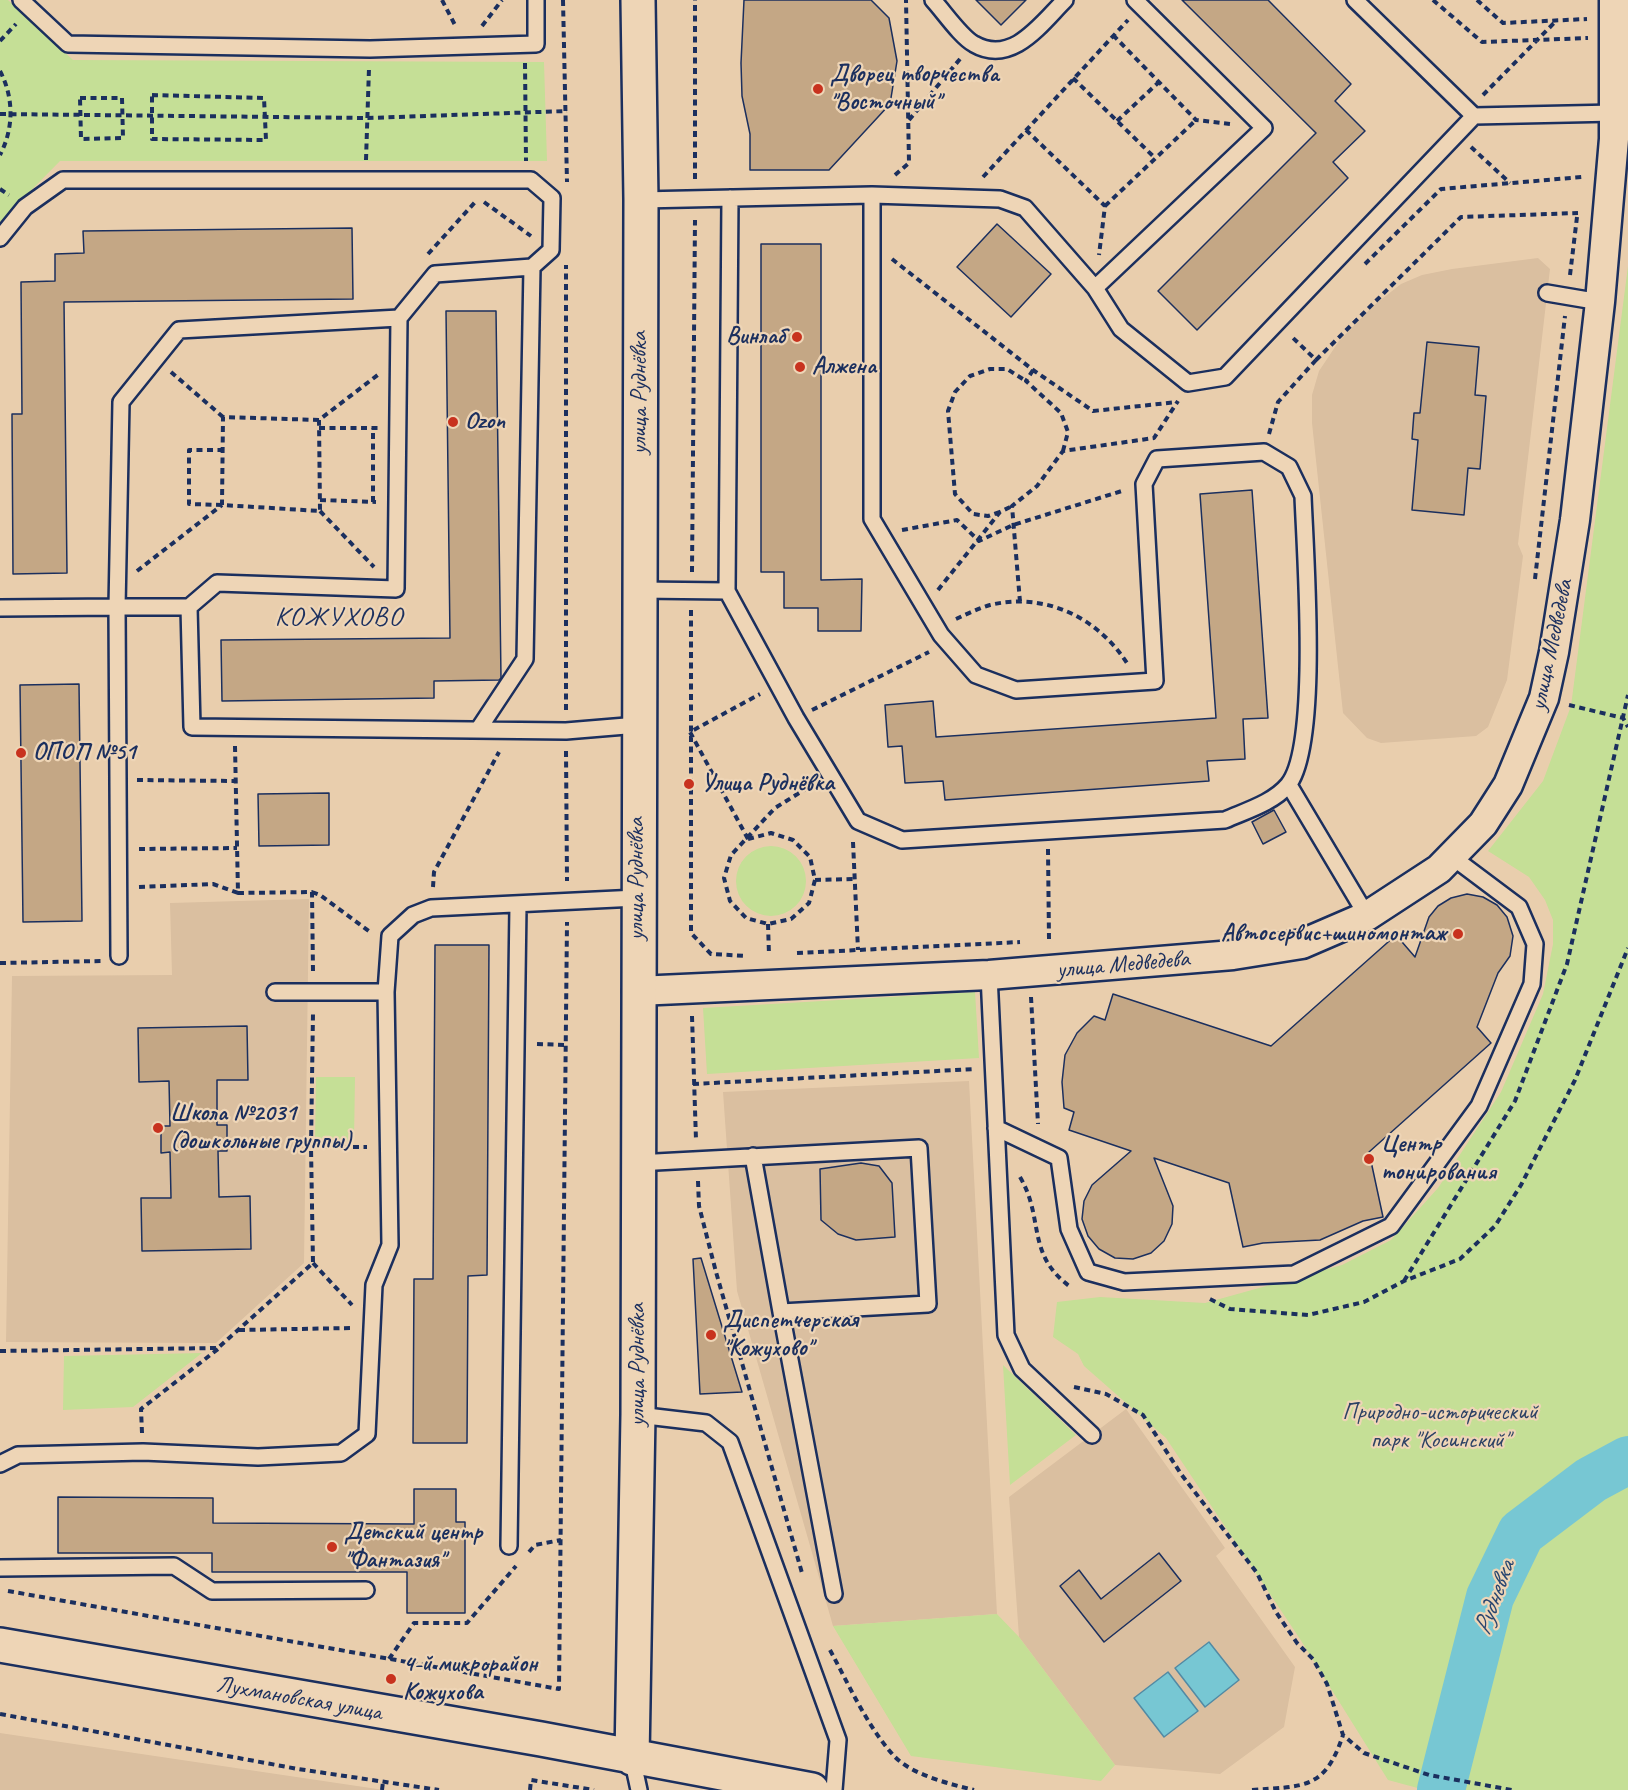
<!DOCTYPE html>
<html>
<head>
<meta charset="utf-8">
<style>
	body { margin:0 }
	canvas { display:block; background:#e9cead }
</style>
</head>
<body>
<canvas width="1628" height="1790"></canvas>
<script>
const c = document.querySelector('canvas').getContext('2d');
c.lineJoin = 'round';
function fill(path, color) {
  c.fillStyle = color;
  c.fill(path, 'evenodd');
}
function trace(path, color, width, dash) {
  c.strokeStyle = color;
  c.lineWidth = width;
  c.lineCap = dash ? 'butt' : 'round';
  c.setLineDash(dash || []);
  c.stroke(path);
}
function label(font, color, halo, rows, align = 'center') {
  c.font = font + ' Caveat,sans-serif';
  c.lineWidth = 4.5;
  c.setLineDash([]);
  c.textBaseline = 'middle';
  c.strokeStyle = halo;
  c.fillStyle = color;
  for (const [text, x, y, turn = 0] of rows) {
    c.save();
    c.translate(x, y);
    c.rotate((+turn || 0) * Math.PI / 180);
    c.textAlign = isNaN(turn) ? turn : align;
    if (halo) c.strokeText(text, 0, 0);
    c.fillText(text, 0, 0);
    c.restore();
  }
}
fill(new Path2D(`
	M 1538,258 L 1550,269 L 1518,544 L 1523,556 L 1507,680 L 1488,727 L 1476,736 L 1381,743 L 1367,738 L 1343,713 L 1312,423 L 1312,395 L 1319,371 L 1339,341 L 1373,306 L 1401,284 L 1422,275 L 1452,269 Z
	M 309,899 L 304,1263 L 216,1343 L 6,1342 L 12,976 L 172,975 L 170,903 Z
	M 969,1081 L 997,1614 L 833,1626 L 737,1291 L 723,1092 Z
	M 1126,1409 L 1225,1548 L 1216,1556 L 1295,1667 L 1284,1727 L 1220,1774 L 1115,1765 L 1019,1637 L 1009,1497 Z
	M 0,1733 L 384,1790 L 0,1790 Z`), '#dabfa0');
fill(new Path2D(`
	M 0,0 L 8,0 L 73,60 L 544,62 L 547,161 L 60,161 L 0,222 Z
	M 1628,266 L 1628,1790 L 1425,1790 L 1388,1780 L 1300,1639 L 1166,1438 L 1084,1366 L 1078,1354 L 1053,1337 L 1057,1302 L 1100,1297 L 1205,1303 L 1342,1265 L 1391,1240 L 1438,1188 L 1501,1092 L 1543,994 L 1553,944 L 1553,920 L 1545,900 L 1529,877 L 1488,851 L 1543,781 L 1571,706 Z
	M736 881a35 35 0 1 1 70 0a35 35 0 1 1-70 0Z
	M 975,992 L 979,1058 L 707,1074 L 703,1008 Z
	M 316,1077 L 355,1077 L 354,1142 L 315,1142 Z
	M 202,1353 L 133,1407 L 63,1410 L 64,1356 Z
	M 1003,1365 L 1076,1435 L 1010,1485 Z
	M 997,1614 L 1019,1637 L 1115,1765 L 1101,1781 L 911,1756 L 833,1626 Z`), '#c5df96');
const water = new Path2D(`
	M 1209,1642 L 1239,1680 L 1205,1707 L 1175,1668 Z
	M 1168,1672 L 1198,1711 L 1164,1737 L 1134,1698 Z`);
fill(water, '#77c7d3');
trace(water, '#528aa4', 1.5);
trace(new Path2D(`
	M 1441,1790 L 1490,1597 L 1521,1533 L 1591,1480 L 1628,1460`), '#77c7d3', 48);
const building = new Path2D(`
	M 744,0 L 871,0 L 889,18 L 897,61 L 890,104 L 829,170 L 750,170 L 750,134 L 742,96 L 741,63 Z
	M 976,0 L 1026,0 L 1001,25 Z
	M 1182,0 L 1268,0 L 1351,84 L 1335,101 L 1365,131 L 1333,162 L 1348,178 L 1197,330 L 1158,291 L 1316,133 Z
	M 997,224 L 1051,274 L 1011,317 L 957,267 Z
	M 352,228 L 353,299 L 64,302 L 67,573 L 13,574 L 12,414 L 22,414 L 21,282 L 55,281 L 55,254 L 84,253 L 83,231 Z
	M 761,244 L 821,244 L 821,580 L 862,579 L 861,631 L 818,631 L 818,608 L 784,608 L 784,572 L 761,572 Z
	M 446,311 L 496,311 L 501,678 L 499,680 L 434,681 L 434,698 L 222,701 L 221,640 L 450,638 Z
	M 1427,342 L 1479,347 L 1475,395 L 1486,396 L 1480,469 L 1468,468 L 1464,515 L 1412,510 L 1418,440 L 1412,439 L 1414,413 L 1420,413 Z
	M 1252,490 L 1268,718 L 1243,719 L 1245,759 L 1207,761 L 1209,781 L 945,800 L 943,781 L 905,783 L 902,746 L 888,747 L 885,705 L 933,701 L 936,737 L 1216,718 L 1200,494 Z
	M 79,684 L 82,921 L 23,922 L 20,685 Z
	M 329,793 L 329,845 L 259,846 L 258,794 Z
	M 1274,810 L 1286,832 L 1263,844 L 1252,822 Z
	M 1467,894 L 1483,897 L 1497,905 L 1507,917 L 1513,936 L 1510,956 L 1498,973 L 1477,1027 L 1491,1043 L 1369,1152 L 1383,1217 L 1363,1221 L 1320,1240 L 1263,1243 L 1243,1247 L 1229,1183 L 1154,1158 L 1173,1206 L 1172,1224 L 1164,1241 L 1151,1253 L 1133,1259 L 1115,1258 L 1099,1249 L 1088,1236 L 1082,1219 L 1084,1201 L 1092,1185 L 1131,1151 L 1069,1130 L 1074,1112 L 1064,1108 L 1062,1082 L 1065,1055 L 1077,1033 L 1094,1016 L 1105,1020 L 1113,994 L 1271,1046 L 1396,935 L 1415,957 L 1429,917 L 1438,906 L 1451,898 Z
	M 435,945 L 489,945 L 487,1275 L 468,1276 L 467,1443 L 413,1443 L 414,1279 L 433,1279 Z
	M 247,1026 L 248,1080 L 217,1080 L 217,1125 L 227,1125 L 227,1151 L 218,1151 L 219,1197 L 250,1196 L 251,1249 L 142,1251 L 141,1198 L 171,1198 L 170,1152 L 161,1153 L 161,1126 L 170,1126 L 169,1081 L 139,1082 L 138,1028 Z
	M 861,1163 L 879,1166 L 892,1183 L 895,1237 L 856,1240 L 838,1234 L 821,1220 L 820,1169 Z
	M 701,1258 L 742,1392 L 700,1394 L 693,1259 Z
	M 414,1489 L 456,1489 L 456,1522 L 465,1522 L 465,1613 L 407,1613 L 407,1572 L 212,1572 L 212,1553 L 58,1553 L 58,1497 L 213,1498 L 213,1523 L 414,1524 Z
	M 1159,1553 L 1181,1581 L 1104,1642 L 1060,1586 L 1079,1570 L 1101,1599 Z`);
fill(building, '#c4a785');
trace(building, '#1b2f5e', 1.5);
const lane = new Path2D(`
	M 21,0 L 68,44 L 370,49 L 536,44 L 536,0
	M 933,0 C 944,12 961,37 974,44 C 1012,66 1041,24 1065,0
	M 1355,0 L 1474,116
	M 730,198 L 727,591 L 796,718 L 858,821 L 902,840 L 1225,820 C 1245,811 1273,803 1288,785 C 1320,746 1305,552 1303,496 L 1289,467 L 1264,452 L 1157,459 L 1144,484 L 1155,681 L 1016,690 L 976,675 L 941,635 L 872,519 L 872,195
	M 641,200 L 872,195 L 1000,199 L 1025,208 L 1095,288 L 1121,329 L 1188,383 L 1225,377 L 1474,116 L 1615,113
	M 0,238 L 25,207 L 63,180 L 531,180 L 552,198 L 551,250 L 532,267 L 435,274 L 399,318 L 396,589 L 217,583 L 189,607 L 117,607 L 119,956
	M 1095,288 L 1264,128 L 1135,0
	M 1547,293 L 1600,302
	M 639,590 L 727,591
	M 189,607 L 192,727 L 566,731 L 638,725
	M 0,608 L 117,607 L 121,402 L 179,330 L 399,318
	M 478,730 L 525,659 L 532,267
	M 1289,785 L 1367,916
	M 989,975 L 1006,1335 L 1022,1369 L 1092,1435
	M 275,992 L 386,992
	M 996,1128 L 1059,1158 L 1069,1229 L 1088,1272 L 1124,1282 L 1294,1274 L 1391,1226 L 1479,1106 L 1532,984 L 1535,944 L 1519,907 L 1451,856
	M 637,1163 L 919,1148 L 928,1304 L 781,1312 L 753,1156
	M 781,1312 L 834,1594
	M 638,1415 L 706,1423 L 730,1442 L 838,1740 L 834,1790
	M 0,1464 L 18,1455 L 143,1452 L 258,1457 L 341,1453 L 367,1434 L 374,1285 L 390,1245 L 386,992 L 390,936 L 413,915 L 431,908 L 637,898
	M 509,1546 L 518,906
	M 0,1568 L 174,1566 L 212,1591 L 366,1590
	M 632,1758 L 639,1790`);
const street = new Path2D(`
	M 637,991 L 989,975 L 1233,955 L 1302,944 L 1367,916 L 1439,869 L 1483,824 L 1508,785 L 1544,698 L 1554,652 L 1575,520 L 1600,302 L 1614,139 L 1614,0`);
const secondary = new Path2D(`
	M 0,1645 L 541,1739 L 812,1790
	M 632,1758 L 638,1415 L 641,200 L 638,0`);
trace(lane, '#1b2f5e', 20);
trace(street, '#1b2f5e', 33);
trace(secondary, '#1b2f5e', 38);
trace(new Path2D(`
	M 442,0 L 455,25
	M 563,0 L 567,182
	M 1433,0 L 1482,42 L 1588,38
	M 1477,0 L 1503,23 L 1587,19
	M 482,26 L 502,0
	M 1113,35 L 1196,120 L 1230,124
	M 0,41 L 16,24
	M 525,63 L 526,161
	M 0,71 C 14,98 14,128 0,155
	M 1073,78 L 1155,158
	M 152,95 L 264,98 L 266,140 L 152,139 Z
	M 1483,95 L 1556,21
	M 80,98 L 122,98 L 123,138 L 81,139 Z
	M 0,114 L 368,118 L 567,111
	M 909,120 L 960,59
	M 1117,121 L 1159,82
	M 1026,130 L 1105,206 L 1099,255
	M 1471,147 L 1510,183
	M 366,160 L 369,68
	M 895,175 L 909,163 L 906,0
	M 983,177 L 1128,20
	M 695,179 L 695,0
	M 0,189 L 9,195
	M 484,202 L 531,236
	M 1105,206 L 1196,120
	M 428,254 L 477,200
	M 892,259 L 1033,370 L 1093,411 L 1177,402
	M 1365,264 L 1441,189 L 1582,177
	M 1570,275 L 1577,217
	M 1316,360 L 1461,217 L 1578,213
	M 1033,370 L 1026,381 L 1061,413 L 1068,432 L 1063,451
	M 171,372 L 223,417
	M 319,420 L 223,417 L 222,505 L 320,511 L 319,420 L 379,374
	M 319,428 L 378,428
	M 1269,434 L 1278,402 L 1316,360 L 1291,336
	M 320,500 L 376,502
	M 373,502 L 373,428
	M 222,505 L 189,504 L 189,450 L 223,450
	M 320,511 L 374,567
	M 1000,512 L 988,516 L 973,514 L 955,494 L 948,411 L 955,392 L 970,376 L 990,369 L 1007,369 L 1026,381
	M 902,530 L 957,520 L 979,541 L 1013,525 L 1125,490
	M 137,571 L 222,505
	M 692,572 L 695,220
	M 1535,579 L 1565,316
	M 938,590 L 1000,512 L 1012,506
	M 1020,602 L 1012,506 L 1037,486 L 1063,451 L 1154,438 L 1178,401
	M 691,610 L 691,933 L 711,954 L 747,956
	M 956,619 C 967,614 979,608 990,605 C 1045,592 1097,617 1127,663
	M 1569,705 L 1623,718 L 1628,727
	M 566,710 L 566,265
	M 812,710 L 929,652
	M 235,746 L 238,893 L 312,892 L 313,972
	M 566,751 L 567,881
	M 137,780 L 236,781
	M 748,839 L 771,833 L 793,840 L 810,857 L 815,880 L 809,903 L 791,919 L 768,924 L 746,918 L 730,901 L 724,878 L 731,855 L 775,808 L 812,785
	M 748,839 L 690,732 L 760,694
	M 853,842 L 858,950
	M 139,849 L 237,848
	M 1048,849 L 1049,940
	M 815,880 L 854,879
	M 139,887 L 213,884 L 238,893
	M 433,887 L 434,872 L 499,752
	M 312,892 L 320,895 L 370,932
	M 768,924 L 769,955
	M 797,953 L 1020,942
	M 0,963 L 101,961
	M 1031,997 L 1038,1124
	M 692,1016 L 696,1140
	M 537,1044 L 566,1045
	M 693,1084 L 975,1069
	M 311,1147 L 367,1147
	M 1020,1177 C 1045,1219 1025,1255 1072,1288
	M 698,1181 L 699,1206 L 716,1272 L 802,1573
	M 313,1263 L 352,1305
	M 1404,1281 L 1515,1101 L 1567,964 L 1628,695
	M 1210,1299 L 1230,1309 L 1308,1315 L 1364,1302 L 1404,1281 L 1460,1259 L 1495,1226 L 1521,1185 L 1575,1080 L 1628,948
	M 239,1330 L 352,1328
	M 0,1351 L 218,1348 L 313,1263 L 311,1147 L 313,1013
	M 1074,1387 L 1106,1394 L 1143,1415 L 1181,1474 L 1257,1573 L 1276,1612 L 1297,1643 L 1313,1659 L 1327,1684 L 1343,1735 L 1364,1753 L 1429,1775 L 1512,1790
	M 142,1433 L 141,1409 L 218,1349
	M 529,1552 L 535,1545 L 561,1540
	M 8,1591 L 559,1689 L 567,922
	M 830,1650 C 849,1685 867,1726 894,1756 C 912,1775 950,1784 974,1790
	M 389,1659 L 414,1623 L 467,1623 L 516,1566
	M 0,1714 L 298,1769 L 439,1790
	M 382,1790 L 383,1782
	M 530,1790 L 531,1780 L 594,1790
	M 1252,1790 C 1304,1786 1325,1790 1343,1735`), '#1b2f5e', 4, [6, 4.5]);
trace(lane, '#eed5b6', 15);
trace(street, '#eed5b6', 28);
trace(secondary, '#eed5b6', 33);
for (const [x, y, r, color] of [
	[818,89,6,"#c8321e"],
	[797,337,6,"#c8321e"],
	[800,367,6,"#c8321e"],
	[453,422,6,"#c8321e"],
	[21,753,6,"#c8321e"],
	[689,784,6,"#c8321e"],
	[1458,934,6,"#c8321e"],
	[158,1128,6,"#c8321e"],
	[1369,1159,6,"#c8321e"],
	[711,1335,6,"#c8321e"],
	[332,1547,6,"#c8321e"],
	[391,1679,6,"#c8321e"]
]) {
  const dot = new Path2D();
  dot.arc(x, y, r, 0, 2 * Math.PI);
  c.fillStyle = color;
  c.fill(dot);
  trace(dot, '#eed5b6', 2);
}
label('bold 24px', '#1b2f5e', '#eed5b6', [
	["Дворец творчества",830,75],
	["\"Восточный\"",830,103],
	["Винлаб",785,337,"right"],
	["Алжена",812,367],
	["Ozon",465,422],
	["ОПОП №51",33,753],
	["Улица Руднёвка",701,784],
	["Автосервис+шиномонтаж",1446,934,"right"],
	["Школа №2031",170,1114],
	["(дошкольные группы)",170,1142],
	["Центр",1381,1145],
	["тонирования",1381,1173],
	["Диспетчерская",723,1321],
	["\"Кожухово\"",723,1349],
	["Детский центр",344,1533],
	["\"Фантазия\"",344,1561],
	["4-й микрорайон",403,1665],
	["Кожухова",403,1693]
], 'left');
label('24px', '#1b2f5e', '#eed5b6', [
	["улица Руднёвка",640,393,-90],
	["улица Медведева",1552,645,-78],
	["улица Руднёвка",637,879,-90],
	["улица Медведева",1123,965,-5],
	["улица Руднёвка",638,1365,-90],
	["Лухмановская улица",299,1699,10]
]);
label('24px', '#2c4164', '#eed5b6', [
	["Природно-исторический",1440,1413],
	["парк \"Косинский\"",1440,1441]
]);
label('italic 26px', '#294670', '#eed5b6', [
	["Рудневка",1495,1598,-70]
]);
c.letterSpacing = '1.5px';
label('27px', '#1b2f5e', '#eed5b6', [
	["КОЖУХОВО",339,618]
]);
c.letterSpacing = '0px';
</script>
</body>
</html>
